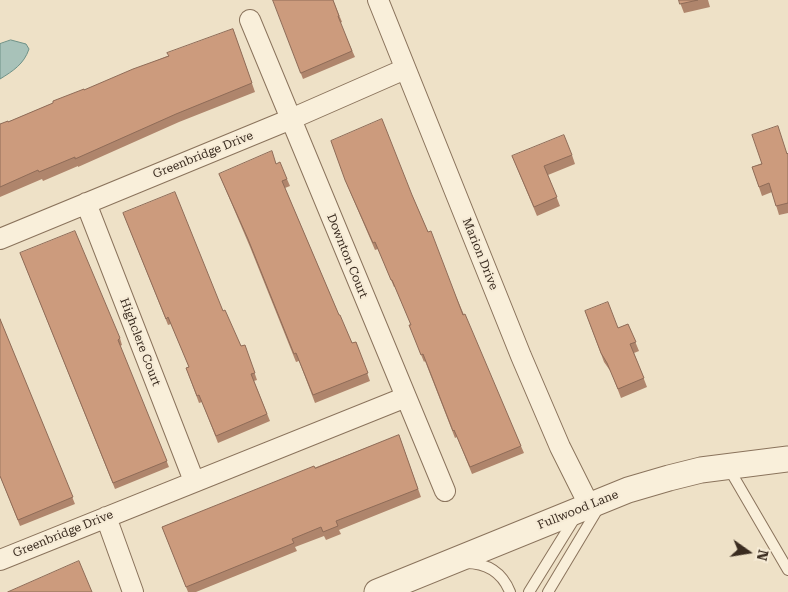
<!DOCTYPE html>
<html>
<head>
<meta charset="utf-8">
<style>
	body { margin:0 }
	#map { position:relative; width:788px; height:592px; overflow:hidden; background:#eee1c7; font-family:"Roboto Serif",serif }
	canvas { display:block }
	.north { position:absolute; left:723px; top:527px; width:50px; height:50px; -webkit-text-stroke:4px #f6ebd6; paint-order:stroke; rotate:103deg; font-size:14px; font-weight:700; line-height:20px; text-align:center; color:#3a2c20 }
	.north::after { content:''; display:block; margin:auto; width:18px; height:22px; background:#3a2c20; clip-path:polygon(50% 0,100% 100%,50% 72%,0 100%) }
</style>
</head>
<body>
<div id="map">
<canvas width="788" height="592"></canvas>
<div class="north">N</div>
</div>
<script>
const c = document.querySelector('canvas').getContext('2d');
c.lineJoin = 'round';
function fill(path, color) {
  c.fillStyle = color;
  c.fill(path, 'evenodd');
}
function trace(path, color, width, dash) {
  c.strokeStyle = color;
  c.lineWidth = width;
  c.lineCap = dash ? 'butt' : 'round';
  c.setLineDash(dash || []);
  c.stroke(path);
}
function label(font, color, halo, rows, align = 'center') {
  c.font = font + ' "Roboto Serif",serif';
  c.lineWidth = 4;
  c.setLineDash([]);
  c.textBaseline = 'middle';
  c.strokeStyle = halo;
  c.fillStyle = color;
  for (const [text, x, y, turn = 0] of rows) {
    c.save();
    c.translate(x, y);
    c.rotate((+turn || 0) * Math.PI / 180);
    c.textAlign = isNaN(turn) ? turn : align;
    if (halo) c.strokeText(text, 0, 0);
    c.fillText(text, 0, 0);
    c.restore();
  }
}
const water = new Path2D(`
	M 11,40 L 26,44 L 29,49 C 24,64 13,71 0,79 L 0,44 Z`);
fill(water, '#a8c2b9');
trace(water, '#6e9187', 1);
const service = new Path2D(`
	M 728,467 L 788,570
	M 466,563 C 487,563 502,572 510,592
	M 529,592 L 576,516
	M 548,592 L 599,507`);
const minor = new Path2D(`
	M 378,0 L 521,356 L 560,447 L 589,505
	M 250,20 L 445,491
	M 86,203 L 194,481
	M 0,239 L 291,119 L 405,69
	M 106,517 L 133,592
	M 0,560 L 406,397`);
const tertiary = new Path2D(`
	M 377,592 L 628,490 L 669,478 L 701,470 L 788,459`);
trace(service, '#8a735c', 12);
trace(minor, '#8a735c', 22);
trace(tertiary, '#8a735c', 27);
trace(service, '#f9efda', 10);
trace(minor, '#f9efda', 20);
trace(tertiary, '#f9efda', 25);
fill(new Path2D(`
	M 273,0 L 333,0 L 342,22 L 340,23 L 355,57 L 303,79 Z
	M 679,0 L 708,0 L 710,7 L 684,13 Z
	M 233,29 L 255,92 L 179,122 L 78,167 L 78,166 L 43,181 L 42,179 L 0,197 L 0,124 L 8,122 L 53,103 Z
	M 331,141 L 412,195 L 524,453 L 472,474 L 457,437 L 455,438 L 425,361 L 424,362 L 409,325 L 411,325 L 395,287 L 394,287 L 378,249 L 375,250 L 348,187 Z
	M 788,153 L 788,213 L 779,215 L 772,192 L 762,196 L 752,167 Z
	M 572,155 L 575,164 L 548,175 L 560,206 L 537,216 L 512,156 Z
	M 276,164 L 287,179 L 290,186 L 285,188 L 339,315 L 352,343 L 356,342 L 370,381 L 315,403 L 299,361 L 296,362 L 250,247 L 219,174 Z
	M 123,213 L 223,311 L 241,346 L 245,345 L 257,380 L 254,381 L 270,421 L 218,443 L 202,402 L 199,403 L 186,368 L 189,367 L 171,324 L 168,325 Z
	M 20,253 L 120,338 L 122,345 L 120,346 L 169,467 L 115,489 Z
	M 585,311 L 618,328 L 628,324 L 639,351 L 634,353 L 647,387 L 621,398 L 611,372 L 604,362 Z
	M 0,319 L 75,504 L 20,526 L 0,476 Z
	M 399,435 L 421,497 L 339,530 L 341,534 L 326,540 L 324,536 L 295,547 L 297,551 L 196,592 L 188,592 L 162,527 Z`), '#af856c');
const building = new Path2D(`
	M 273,0 L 333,0 L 339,16 L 338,16 L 352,51 L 301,73 Z
	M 679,0 L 698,0 L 680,4 Z
	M 233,29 L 252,83 L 176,114 L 75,159 L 75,157 L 39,172 L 38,170 L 0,187 L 0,124 L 8,121 L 8,122 L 53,103 L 53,101 L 84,89 L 84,90 L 133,69 L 169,56 L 167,53 Z
	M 382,119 L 412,195 L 428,232 L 431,231 L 463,315 L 465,314 L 521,446 L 470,467 L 454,430 L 453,431 L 423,354 L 421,355 L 409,325 L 411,325 L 392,280 L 391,280 L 375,242 L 373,243 L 345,180 L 331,141 Z
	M 778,126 L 787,154 L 788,153 L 788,203 L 776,206 L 769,183 L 759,187 L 752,167 L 762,164 L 752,135 Z
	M 564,135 L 572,155 L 544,166 L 557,197 L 534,207 L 512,156 Z
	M 272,151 L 276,164 L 280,162 L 287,179 L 282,181 L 339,315 L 340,315 L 352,343 L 356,342 L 368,373 L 313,395 L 296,353 L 294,354 L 248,239 L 219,174 Z
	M 175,192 L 223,311 L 225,310 L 241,346 L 245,345 L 255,373 L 251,374 L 267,414 L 216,436 L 199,395 L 197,396 L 186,368 L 189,367 L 168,317 L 166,319 L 123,213 Z
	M 75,231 L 120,338 L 118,340 L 167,461 L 113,483 L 20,253 Z
	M 608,302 L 618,328 L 628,324 L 636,342 L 630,344 L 644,378 L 618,389 L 607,363 L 601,353 L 585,311 Z
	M 0,319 L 73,497 L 18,520 L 0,476 Z
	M 399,435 L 418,489 L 336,521 L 338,526 L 323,532 L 321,527 L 292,539 L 294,543 L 186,587 L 162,527 L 314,466 L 315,468 Z
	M 79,561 L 92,592 L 8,592 Z`);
fill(building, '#cc9b7d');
trace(building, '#8f6c58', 1);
label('12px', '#3a2c20', '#f6ebd6', [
	["Greenbridge Drive",203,155,-22],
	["Marion Drive",480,254,68],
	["Downton Court",347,256,68],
	["Highclere Court",140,342,69],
	["Fullwood Lane",578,510,-22],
	["Greenbridge Drive",63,534,-22]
]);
</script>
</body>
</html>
